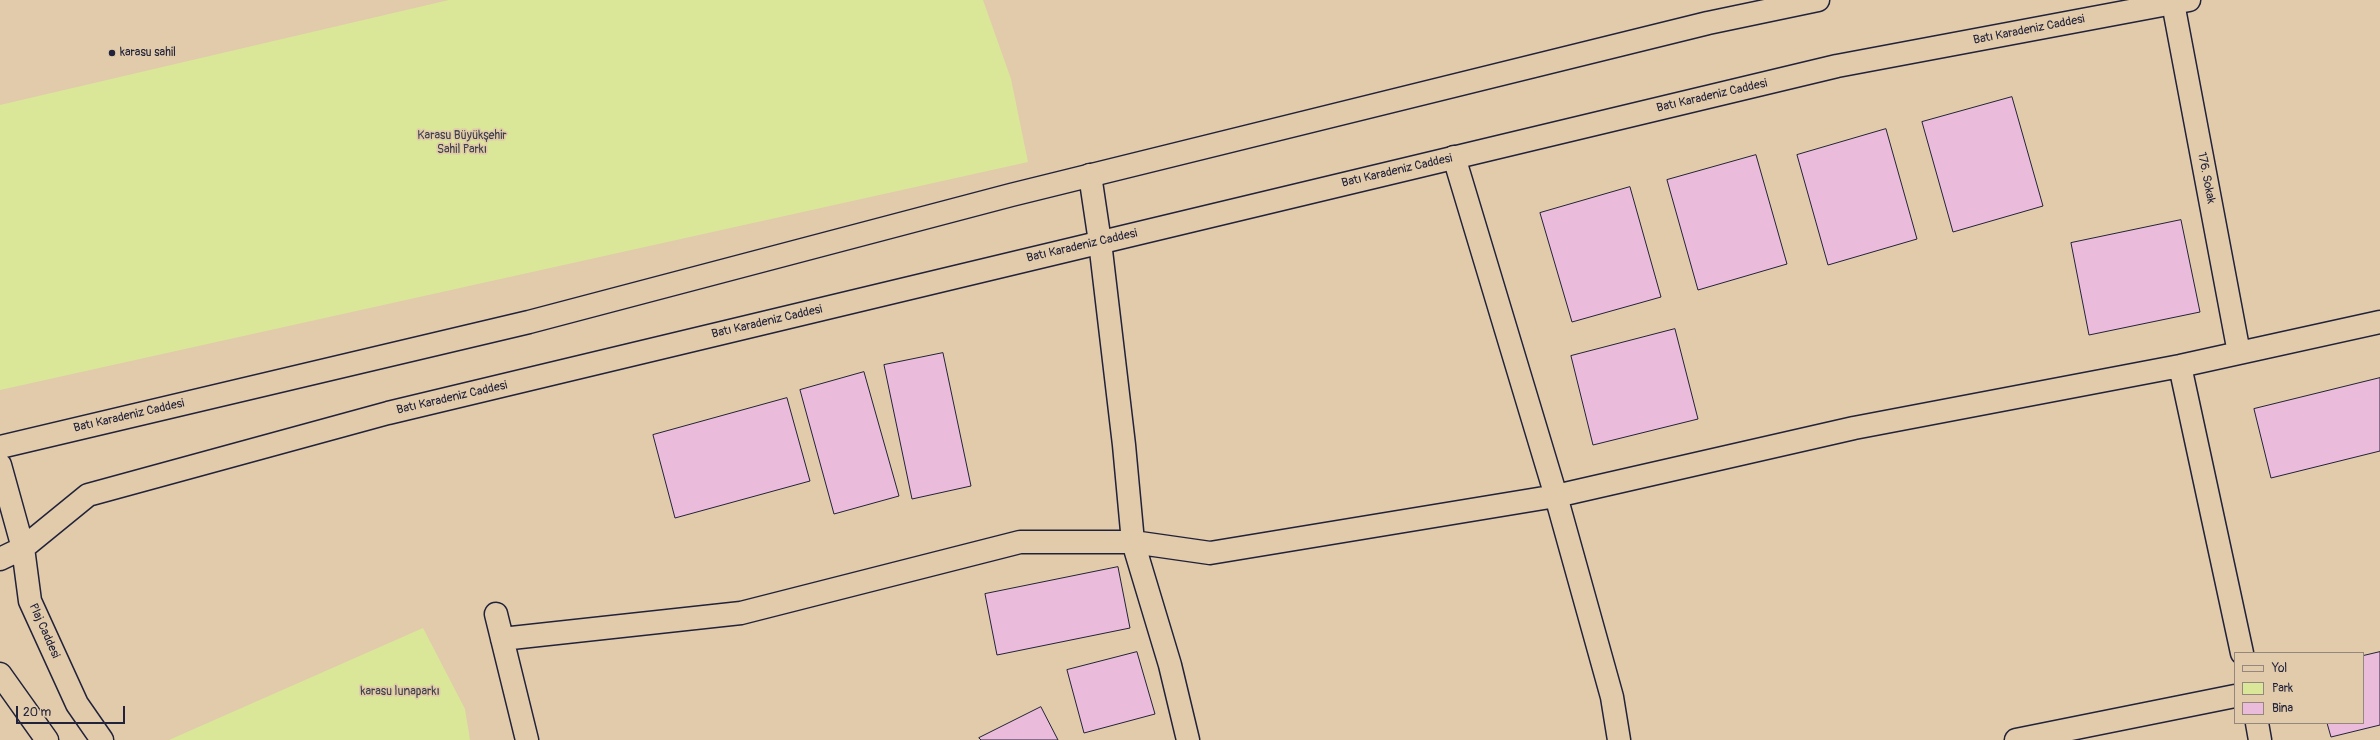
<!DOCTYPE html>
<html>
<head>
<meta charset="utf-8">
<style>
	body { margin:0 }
	#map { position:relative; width:2380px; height:740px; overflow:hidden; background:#e1cbaa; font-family:Pangolin,sans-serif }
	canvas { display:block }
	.legend { position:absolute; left:2234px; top:652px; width:130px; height:72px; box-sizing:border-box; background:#e1cbaa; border:1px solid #95877e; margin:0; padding:5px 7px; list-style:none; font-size:12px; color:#22223b }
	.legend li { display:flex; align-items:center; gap:8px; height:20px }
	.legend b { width:20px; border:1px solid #95877e }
	.scale { position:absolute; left:16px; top:706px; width:109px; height:18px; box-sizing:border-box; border:2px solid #22223b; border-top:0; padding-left:5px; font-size:12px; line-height:14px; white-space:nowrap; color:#22223b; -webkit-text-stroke:3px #e1cbaa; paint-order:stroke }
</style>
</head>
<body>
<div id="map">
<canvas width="2380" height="740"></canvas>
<ul class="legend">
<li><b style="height:5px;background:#e1cbaa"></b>Yol</li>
<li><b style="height:11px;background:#dae799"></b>Park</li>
<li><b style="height:11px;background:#ebbbdb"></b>Bina</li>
</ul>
<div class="scale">20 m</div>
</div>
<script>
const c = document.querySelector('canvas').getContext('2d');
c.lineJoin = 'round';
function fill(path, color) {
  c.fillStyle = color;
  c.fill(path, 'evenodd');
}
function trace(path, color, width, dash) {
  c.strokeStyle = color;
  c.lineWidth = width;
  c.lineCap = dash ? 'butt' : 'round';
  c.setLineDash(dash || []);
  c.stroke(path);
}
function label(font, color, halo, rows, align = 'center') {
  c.font = font + ' Pangolin,sans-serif';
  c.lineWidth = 3.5;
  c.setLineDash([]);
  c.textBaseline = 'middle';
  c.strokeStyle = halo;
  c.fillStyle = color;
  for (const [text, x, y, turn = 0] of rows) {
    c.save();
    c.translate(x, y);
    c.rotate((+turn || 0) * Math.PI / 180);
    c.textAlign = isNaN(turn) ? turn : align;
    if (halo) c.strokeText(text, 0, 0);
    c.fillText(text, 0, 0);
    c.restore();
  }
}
fill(new Path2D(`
	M 449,0 L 983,0 L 1011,79 L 1028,162 L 0,390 L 0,105 Z
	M 423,628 L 465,709 L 470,740 L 169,740 Z`), '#dae799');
const building = new Path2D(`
	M 2012,97 L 2043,206 L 1953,232 L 1922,122 Z
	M 1886,129 L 1917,239 L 1828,265 L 1797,155 Z
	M 1756,155 L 1787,264 L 1698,290 L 1667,180 Z
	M 1630,187 L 1661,297 L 1572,322 L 1540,213 Z
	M 2181,220 L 2200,312 L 2089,335 L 2071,243 Z
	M 1675,329 L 1698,419 L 1593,445 L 1571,356 Z
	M 943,353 L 971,486 L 912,499 L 884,365 Z
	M 864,372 L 899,496 L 834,514 L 800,390 Z
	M 2380,378 L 2380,451 L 2271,478 L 2254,409 Z
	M 787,398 L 810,481 L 675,518 L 653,435 Z
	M 1118,567 L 1130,628 L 997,655 L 985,594 Z
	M 1137,652 L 1155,714 L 1084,733 L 1067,670 Z
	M 2380,652 L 2380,725 L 2331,737 L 2327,723 L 2363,723 L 2363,656 Z
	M 1041,707 L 1058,740 L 981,740 L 979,738 Z`);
fill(building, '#ebbbdb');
trace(building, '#22223b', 1);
const minor = new Path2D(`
	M 2173,3 L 2239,353
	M 1454,157 L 1556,496 L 1612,697 L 1619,740
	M 1090,175 L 1100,242 L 1124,445 L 1133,542 L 1170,665 L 1188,740
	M 2180,366 L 2242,653
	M 496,614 L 527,740
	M 502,639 L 741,613 L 1020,542 L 1133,542 L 1210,553 L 1556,496 L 1854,428 L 2180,366 L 2380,322
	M 2257,723 L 2260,740
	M 2016,740 L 2235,696`);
const primary = new Path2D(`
	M 0,447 L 529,322 L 1011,195 L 1708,23 L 1818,0
	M 0,465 L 23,548 L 30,601 L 77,704 L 102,740
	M 0,559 L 23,548 L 88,495 L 388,413 L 1837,66 L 2189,0
	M 0,674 L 47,740`);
trace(minor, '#22223b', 25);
trace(primary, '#22223b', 25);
trace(minor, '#e1cbaa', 22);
trace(primary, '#e1cbaa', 22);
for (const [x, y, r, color] of [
	[112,53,4,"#22223b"]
]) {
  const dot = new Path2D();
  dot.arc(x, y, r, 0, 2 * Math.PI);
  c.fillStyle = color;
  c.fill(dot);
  trace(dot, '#e1cbaa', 1.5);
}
label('12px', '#22223b', '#e1cbaa', [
	["Batı Karadeniz Caddesi",2029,30,-11],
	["Batı Karadeniz Caddesi",1712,96,-13],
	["Batı Karadeniz Caddesi",1397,171,-13],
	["176. Sokak",2206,178,79],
	["Batı Karadeniz Caddesi",1082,246,-13],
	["Batı Karadeniz Caddesi",767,322,-13],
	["Batı Karadeniz Caddesi",452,398,-13],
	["Batı Karadeniz Caddesi",129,416,-13],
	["Plaj Caddesi",44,631,66]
]);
label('12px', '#22223b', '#e1cbaa', [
	["karasu sahil",120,53]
], 'left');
label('12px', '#3e4049', '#e1cbaa', [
	["Karasu Büyükşehir",462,136],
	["Sahil Parkı",462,150],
	["karasu lunaparkı",400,692]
]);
</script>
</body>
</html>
